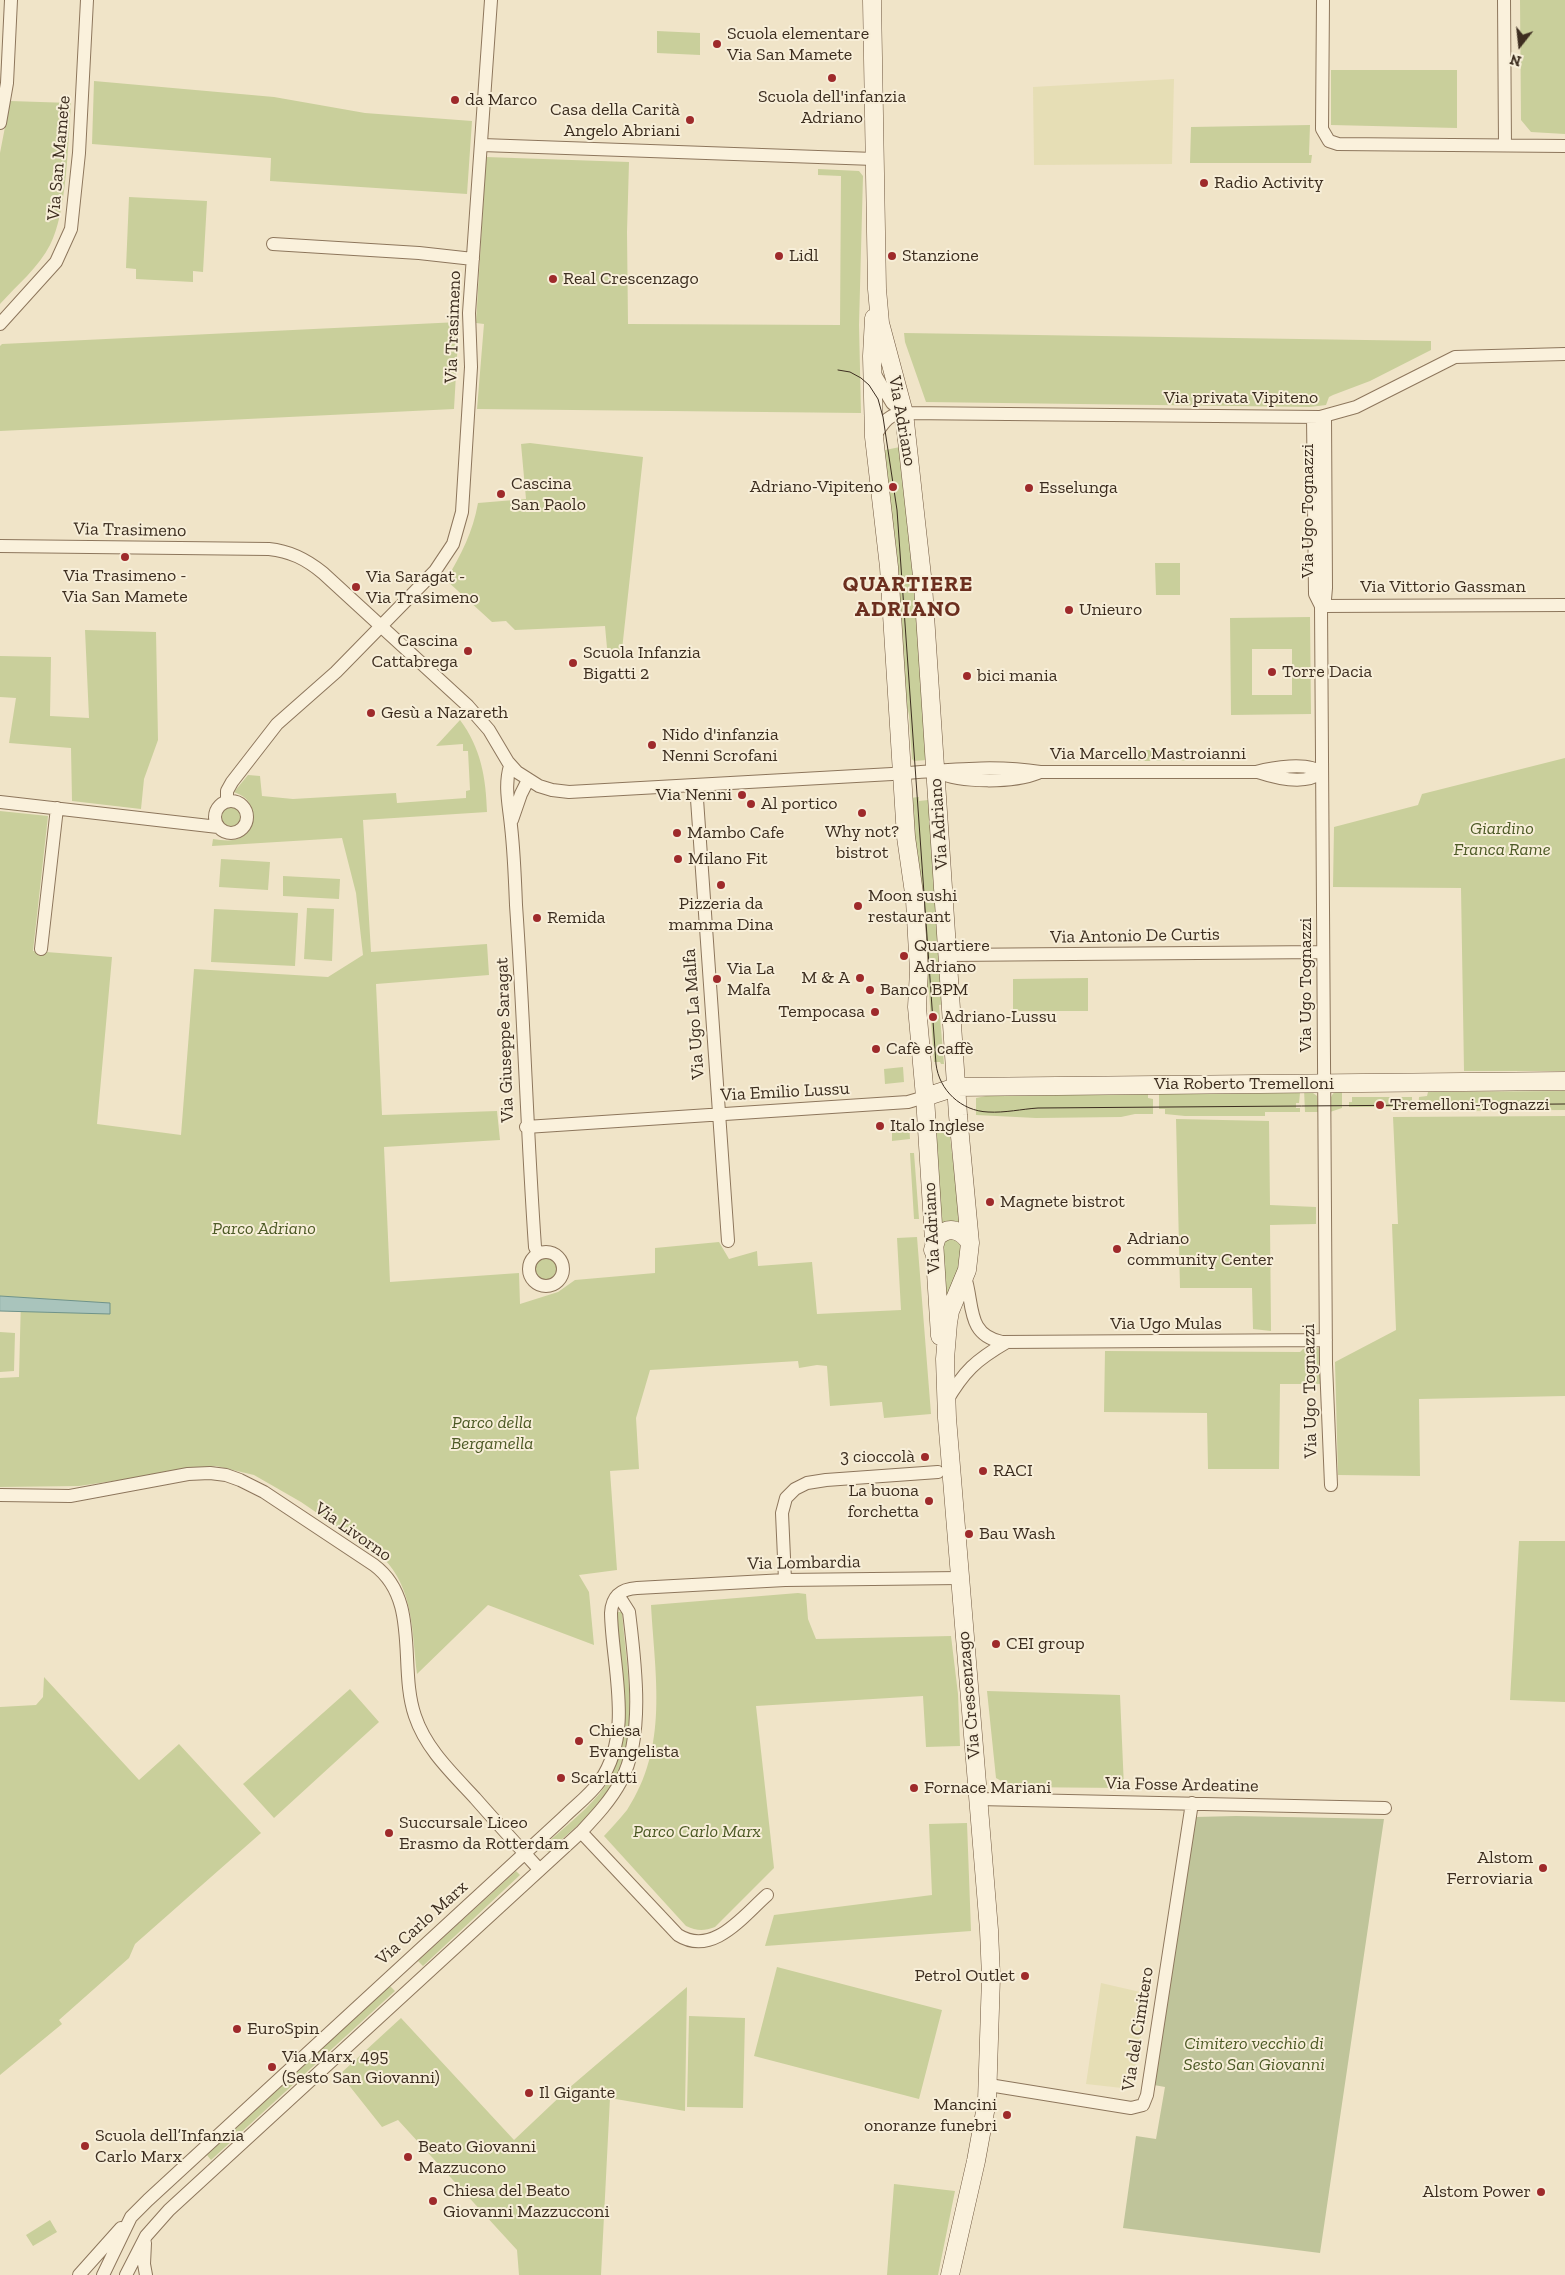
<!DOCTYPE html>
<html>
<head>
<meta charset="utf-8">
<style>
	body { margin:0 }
	#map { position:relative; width:1565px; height:2275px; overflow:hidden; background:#f0e4c8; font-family:"Zilla Slab",serif }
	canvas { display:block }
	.north { position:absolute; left:1495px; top:20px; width:50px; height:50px; -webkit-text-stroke:4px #f7eed8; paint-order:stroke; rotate:196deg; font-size:14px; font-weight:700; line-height:20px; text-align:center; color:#3d2e20 }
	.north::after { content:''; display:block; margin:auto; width:18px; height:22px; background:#3d2e20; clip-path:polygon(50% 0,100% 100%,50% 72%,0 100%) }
</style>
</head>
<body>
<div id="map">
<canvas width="1565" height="2275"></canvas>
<div class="north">N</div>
</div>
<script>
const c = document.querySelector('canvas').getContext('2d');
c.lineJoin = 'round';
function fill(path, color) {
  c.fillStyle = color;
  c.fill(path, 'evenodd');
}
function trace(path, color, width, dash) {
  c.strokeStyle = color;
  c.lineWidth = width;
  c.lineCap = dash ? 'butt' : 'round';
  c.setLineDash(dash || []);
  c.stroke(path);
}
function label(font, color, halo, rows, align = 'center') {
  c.font = font + ' "Zilla Slab",serif';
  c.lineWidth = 4;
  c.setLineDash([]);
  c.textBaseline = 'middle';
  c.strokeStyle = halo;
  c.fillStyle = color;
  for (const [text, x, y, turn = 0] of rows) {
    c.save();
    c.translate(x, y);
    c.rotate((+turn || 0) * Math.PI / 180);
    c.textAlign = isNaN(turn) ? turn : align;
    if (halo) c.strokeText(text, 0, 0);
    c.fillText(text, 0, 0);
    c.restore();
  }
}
fill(new Path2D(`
	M 1174,79 L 1172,164 L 1034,165 L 1033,87 Z
	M 1101,1983 L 1149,1994 L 1131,2089 L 1086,2084 Z`), '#e6deb5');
fill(new Path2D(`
	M 1520,0 L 1565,0 L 1565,134 L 1531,132 L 1521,120 Z
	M 657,31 L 700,33 L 700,55 L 657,53 Z
	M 1331,70 L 1457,70 L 1457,128 L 1331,125 Z
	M 94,81 L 274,97 L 365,113 L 472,121 L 467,194 L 270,181 L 271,158 L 92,144 Z
	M 10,101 L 71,103 C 68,141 67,213 50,245 C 39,267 17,285 0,304 L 0,153 Z
	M 1310,125 L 1309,155 L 1312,155 L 1311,163 L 1190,163 L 1191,127 Z
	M 486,157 L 629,162 L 627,232 L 628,324 L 840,325 L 841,176 L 818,175 L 818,169 L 859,171 L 863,176 L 859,325 L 861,413 L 477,409 L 484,324 L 476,323 Z
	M 129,197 L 207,201 L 203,272 L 193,271 L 193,282 L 136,279 L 136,269 L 126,268 Z
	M 459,322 L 454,409 L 0,431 L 0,346 L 2,344 Z
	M 904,333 L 1431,341 L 1431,350 L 1370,381 L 1333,395 L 1329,397 L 1326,405 L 1310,407 L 926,402 L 905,342 Z
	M 530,443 L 643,457 L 621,659 L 608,659 L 605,626 L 515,630 L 506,621 L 492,622 L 446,580 C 461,555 473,532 478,503 L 526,499 L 521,444 Z
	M 900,447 L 909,507 L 927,760 L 914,761 L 912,759 L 909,715 L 905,699 L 880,451 Z
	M 1155,563 L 1180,563 L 1180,595 L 1156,595 Z
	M 1310,617 L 1311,714 L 1231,715 L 1230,618 ZM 1252,649 L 1292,649 L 1292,695 L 1252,695 Z
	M 85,630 L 156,632 L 158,740 L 144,779 L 141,809 L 72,801 L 71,748 L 9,743 L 16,698 L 0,697 L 0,656 L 51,657 L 50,716 L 89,718 Z
	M 460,720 C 481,748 486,778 487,812 L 363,820 L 371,952 L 487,944 L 489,975 L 376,984 L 382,1115 L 497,1111 L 500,1140 L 384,1147 L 390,1282 L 519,1273 L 520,1304 L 558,1292 L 575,1280 L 655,1273 L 655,1248 L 719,1242 L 729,1259 L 757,1251 L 758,1266 L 812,1262 L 817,1314 L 901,1310 L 897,1238 L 917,1237 L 931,1414 L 884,1418 L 882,1402 L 830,1406 L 827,1366 L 817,1365 L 799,1368 L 798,1361 L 650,1370 L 636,1418 L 639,1469 L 610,1471 L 617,1570 L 579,1575 L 589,1592 L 594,1645 L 488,1605 L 417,1674 C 412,1634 414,1588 383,1558 L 301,1502 L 254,1475 L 216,1466 L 79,1486 L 0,1487 L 0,1378 L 19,1377 L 21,1298 L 0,1296 L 0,811 L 48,816 L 33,951 L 112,957 L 97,1124 L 181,1135 L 194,969 L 328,977 L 363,955 L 356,893 L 342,838 L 212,846 L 213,839 C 222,840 231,842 240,838 C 254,831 256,811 247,800 C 244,796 238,794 234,792 L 248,775 L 260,776 L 262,796 L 293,799 L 396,793 L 397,803 L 466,798 L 466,791 L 470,790 L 468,751 L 463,751 L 463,744 L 436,746 Z
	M 1138,750 L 1165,750 L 1165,761 L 1138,761 Z
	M 1169,750 L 1194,750 L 1194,760 L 1169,761 Z
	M 1565,758 L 1565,1071 L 1464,1071 L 1461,888 L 1333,887 L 1334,827 L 1418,805 L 1422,794 Z
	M 919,797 L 919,801 L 928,800 L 945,1004 L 939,1005 L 944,1064 L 941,1064 L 940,1062 L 934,1062 L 929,992 L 925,992 L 909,798 Z
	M218 817a13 13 0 1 1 26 0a13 13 0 1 1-26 0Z
	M 221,859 L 270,862 L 268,890 L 219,887 Z
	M 283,876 L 340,879 L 339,899 L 283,896 Z
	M 307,908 L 334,909 L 332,961 L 304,959 Z
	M 214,909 L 298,913 L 295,966 L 211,962 Z
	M 1088,978 L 1088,1011 L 1013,1011 L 1013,979 Z
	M 903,1067 L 904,1082 L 885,1084 L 884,1069 Z
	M 1304,1089 L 1309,1090 L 1317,1096 L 1319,1112 L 1305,1112 Z
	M 1342,1089 L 1342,1108 L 1330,1112 C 1330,1100 1329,1092 1342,1089 Z
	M 1565,1091 L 1565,1110 L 1418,1111 L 1419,1097 L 1427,1096 L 1428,1092 Z
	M 1300,1093 L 1299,1103 L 1296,1103 L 1296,1108 L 1300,1108 L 1300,1112 L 1265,1112 L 1265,1116 L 1185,1116 L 1165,1114 L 1165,1109 L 1159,1109 L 1159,1094 Z
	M 1148,1094 L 1148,1098 L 1153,1099 L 1153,1114 L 1135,1114 L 1121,1117 L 1036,1118 L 976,1115 L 976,1098 L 986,1096 Z
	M 1352,1097 L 1412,1097 L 1412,1107 L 1349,1107 L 1349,1102 L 1352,1102 Z
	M 1565,1116 L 1565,1396 L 1419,1399 L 1420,1476 L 1338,1475 L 1335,1362 L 1396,1330 L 1392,1224 L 1398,1224 L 1393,1117 Z
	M 1176,1119 L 1269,1121 L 1270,1205 L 1316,1207 L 1316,1224 L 1270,1225 L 1271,1331 L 1253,1329 L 1252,1288 L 1180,1288 Z
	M 892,1123 L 909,1124 L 910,1139 L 892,1141 Z
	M 949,1123 C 951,1157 958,1190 963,1224 L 937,1226 L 932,1124 Z
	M 910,1153 L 914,1153 L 919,1219 L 914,1219 Z
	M 954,1237 L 965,1249 L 945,1311 L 939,1244 Z
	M533 1269a13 13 0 1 1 26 0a13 13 0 1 1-26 0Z
	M 0,1332 L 15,1333 L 14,1371 L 0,1372 Z
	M 1322,1348 L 1327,1384 L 1280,1384 L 1279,1469 L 1208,1469 L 1207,1413 L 1104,1412 L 1105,1351 L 1300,1352 L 1303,1349 Z
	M 1519,1541 L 1565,1541 L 1565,1702 L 1510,1700 Z
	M 798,1593 L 806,1594 L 808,1619 L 816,1639 L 951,1636 L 958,1694 L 960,1746 L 926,1747 L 923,1696 L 756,1706 L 774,1868 L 715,1927 C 704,1931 697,1931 686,1926 L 604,1836 C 612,1827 620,1819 627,1810 C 669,1746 655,1677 651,1605 Z
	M 616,1612 L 622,1612 C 626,1666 642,1742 611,1789 C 595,1813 569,1832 548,1852 L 544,1846 C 564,1827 590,1808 606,1785 C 635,1742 619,1662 616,1612 Z
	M 44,1677 L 139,1780 L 179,1744 L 261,1833 L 135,1944 L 129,1958 L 59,2020 L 62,2024 L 0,2075 L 0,1707 L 36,1705 L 43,1697 Z
	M 350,1689 L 379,1722 L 274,1818 L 243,1784 Z
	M 987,1691 L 1120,1695 L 1124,1788 L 1012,1787 L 996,1778 Z
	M 967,1823 L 971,1931 L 765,1946 L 774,1915 L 932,1895 L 929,1824 Z
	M 516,1871 L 520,1875 L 423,1966 L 418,1961 Z
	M 777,1967 L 942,2010 L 919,2099 L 754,2056 Z
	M 390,1986 L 395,1991 L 211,2160 L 207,2155 Z
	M 687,1987 L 685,2111 L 610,2098 L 601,2275 L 519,2275 L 517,2250 L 398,2120 L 382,2127 L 340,2074 L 401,2018 L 514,2140 L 569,2088 Z
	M 689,2016 L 745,2018 L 743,2108 L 687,2107 Z
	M 894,2184 L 955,2191 L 938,2275 L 887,2275 Z
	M 50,2220 L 57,2232 L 33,2246 L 26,2235 Z`), '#c9cf9b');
fill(new Path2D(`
	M 1236,1816 L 1384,1819 L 1320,2253 L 1123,2228 L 1136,2136 L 1156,2139 L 1165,2087 L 1154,2085 L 1195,1817 Z`), '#bfc49a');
const water = new Path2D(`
	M 0,1296 L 110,1303 L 110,1314 L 0,1311 Z`);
fill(water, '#a9c4bc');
trace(water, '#6f938a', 1);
const street = new Path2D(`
	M 1323,0 L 1322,129 L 1329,141 L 1338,144 L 1565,146
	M 1504,0 L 1505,145
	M 0,123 L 7,83 L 11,0
	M 482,145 L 874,159
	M 273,244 L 419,253 L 473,259
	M 0,324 L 56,262 L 71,229 L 79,153 L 87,0
	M 873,371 L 892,403 L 904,413
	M 1325,416 L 1326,588 L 1325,599 L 1321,606 L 1326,1364 L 1331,1485
	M 1313,417 L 1315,594 L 1321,606
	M 874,437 C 883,424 887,414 904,413 L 1320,417 L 1356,407 L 1455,357 L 1565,354
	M 0,546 L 269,549 C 290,551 306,559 323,573 L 468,706 L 489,730 L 508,762 L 517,772 L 539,786 L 552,790 L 569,792 C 677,786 785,780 892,774 C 940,771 992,764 1040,772 L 1256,772 C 1271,768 1309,761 1321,773
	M 1321,606 L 1565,605
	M 510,766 C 504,786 509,805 511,826 C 514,852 515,879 516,905 C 524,1019 527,1133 535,1247 L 538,1253
	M 937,772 C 961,783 1013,783 1038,773
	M 1258,772 C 1276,778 1305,785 1321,773
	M 696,785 L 728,1241
	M215 817a16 16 0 1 1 32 0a16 16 0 1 1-32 0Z
	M 227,801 L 227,791 L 232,782 L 277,724 L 336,672 L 435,571 L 453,544 L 462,512 L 471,367 L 469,313 L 491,0
	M 0,802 L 218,827
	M 512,820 L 521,794 L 528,780
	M 41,949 L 57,808
	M 947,955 L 1323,952
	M 526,1127 L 908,1102 L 925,1097
	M529 1269a17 17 0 1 1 34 0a17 17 0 1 1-34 0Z
	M 965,1277 C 974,1304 966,1335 1002,1342 L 1326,1340
	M 946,1402 C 964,1371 976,1360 1007,1342
	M 0,1495 L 70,1496 L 188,1474 L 210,1473 L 226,1475 L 240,1480 L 264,1492 L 374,1565 C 421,1600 398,1667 415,1716 C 426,1749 452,1773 475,1798 C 496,1822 518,1846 539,1869
	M 785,1580 L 782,1513 L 786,1498 L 795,1489 L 807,1483 L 826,1480 L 938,1472
	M 978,1799 L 1385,1808
	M 581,1832 L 678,1935 C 713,1957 743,1916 767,1895
	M 989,2085 L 1131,2108 L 1143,2105 L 1147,2095 L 1192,1803
	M 145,2243 L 144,2264 L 146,2275
	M 79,2275 L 121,2228
	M 103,2275 L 131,2217 L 148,2200 L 563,1818 C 575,1806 590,1795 600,1781 C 634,1732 612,1667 611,1613 C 612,1596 621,1589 637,1588 L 785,1580 L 960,1578
	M 126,2275 L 146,2236 L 169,2210 L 581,1832 C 596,1816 611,1800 621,1781 C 645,1736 635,1662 629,1612 L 622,1601 L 615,1599`);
const secondary = new Path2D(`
	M 872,0 L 877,289 L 880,323 L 904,413 L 923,585 L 958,1115 L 970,1243 L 967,1270 L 950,1311 L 948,1323 L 945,1359 L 947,1418 L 989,1930 L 991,1977 L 987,2101 L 976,2161 L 950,2275
	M 874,318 L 872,356 L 874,437 L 889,567 L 906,837 L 915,900 L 919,971 L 917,1007 L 925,1097 L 940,1336
	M 925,1097 L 956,1087 L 1565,1081
	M 933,1250 L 937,1237 C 949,1225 962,1230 970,1243`);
trace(street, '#8d765c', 14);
trace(secondary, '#6f573f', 19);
trace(street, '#faf1dc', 12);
trace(secondary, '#faf1dc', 18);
trace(new Path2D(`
	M 838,370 L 850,372 L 861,378 L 869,385 L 878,399 L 883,417 L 897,510 L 936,1064 C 939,1090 961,1111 988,1112 C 1005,1113 1022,1109 1038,1108 L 1565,1104`), '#3d2e20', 1);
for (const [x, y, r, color] of [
	[717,44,5,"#9e2a2b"],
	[832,78,5,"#9e2a2b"],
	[455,100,5,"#9e2a2b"],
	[690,120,5,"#9e2a2b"],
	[1204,183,5,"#9e2a2b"],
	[779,256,5,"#9e2a2b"],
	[892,256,5,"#9e2a2b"],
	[553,279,5,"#9e2a2b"],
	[893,487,5,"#9e2a2b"],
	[1029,488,5,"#9e2a2b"],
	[501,494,5,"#9e2a2b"],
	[125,557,5,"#9e2a2b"],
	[356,587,5,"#9e2a2b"],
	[1069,610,5,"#9e2a2b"],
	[468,651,5,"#9e2a2b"],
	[573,663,5,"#9e2a2b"],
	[1272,672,5,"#9e2a2b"],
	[967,676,5,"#9e2a2b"],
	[371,713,5,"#9e2a2b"],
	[652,745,5,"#9e2a2b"],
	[742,795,5,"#9e2a2b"],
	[751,804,5,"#9e2a2b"],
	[862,813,5,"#9e2a2b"],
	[677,833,5,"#9e2a2b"],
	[678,859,5,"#9e2a2b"],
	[721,885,5,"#9e2a2b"],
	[858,906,5,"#9e2a2b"],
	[537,918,5,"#9e2a2b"],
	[904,956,5,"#9e2a2b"],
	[860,978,5,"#9e2a2b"],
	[717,979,5,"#9e2a2b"],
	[870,990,5,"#9e2a2b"],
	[875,1012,5,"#9e2a2b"],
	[933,1017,5,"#9e2a2b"],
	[876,1049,5,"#9e2a2b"],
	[1380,1105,5,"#9e2a2b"],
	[880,1126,5,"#9e2a2b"],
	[990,1202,5,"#9e2a2b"],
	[1117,1249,5,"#9e2a2b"],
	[925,1457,5,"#9e2a2b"],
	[983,1471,5,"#9e2a2b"],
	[929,1501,5,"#9e2a2b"],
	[969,1534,5,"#9e2a2b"],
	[996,1644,5,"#9e2a2b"],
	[579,1741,5,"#9e2a2b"],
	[561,1778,5,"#9e2a2b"],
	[914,1788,5,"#9e2a2b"],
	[389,1833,5,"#9e2a2b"],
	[1543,1868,5,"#9e2a2b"],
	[1025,1976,5,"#9e2a2b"],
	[237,2029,5,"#9e2a2b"],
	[272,2067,5,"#9e2a2b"],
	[529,2093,5,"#9e2a2b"],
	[1007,2115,5,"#9e2a2b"],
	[85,2146,5,"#9e2a2b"],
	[408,2157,5,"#9e2a2b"],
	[1541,2192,5,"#9e2a2b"],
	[433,2201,5,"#9e2a2b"]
]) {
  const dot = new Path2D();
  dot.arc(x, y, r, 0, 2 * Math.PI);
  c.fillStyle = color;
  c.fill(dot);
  trace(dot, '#f7eed8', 2);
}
label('18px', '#3d2e20', '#f7eed8', [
	["Scuola elementare",727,34],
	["Via San Mamete",727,55],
	["Scuola dell'infanzia",832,97,"center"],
	["Adriano",832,118,"center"],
	["da Marco",465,100],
	["Casa della Carità",680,110,"right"],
	["Angelo Abriani",680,131,"right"],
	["Radio Activity",1214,183],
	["Lidl",789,256],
	["Stanzione",902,256],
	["Real Crescenzago",563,279],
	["Cascina",511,484],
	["San Paolo",511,505],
	["Adriano-Vipiteno",883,487,"right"],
	["Esselunga",1039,488],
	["Via Trasimeno -",125,576,"center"],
	["Via San Mamete",125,597,"center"],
	["Via Saragat -",366,577],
	["Via Trasimeno",366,598],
	["Unieuro",1079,610],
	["Cascina",458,641,"right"],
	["Cattabrega",458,662,"right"],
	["Scuola Infanzia",583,653],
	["Bigatti 2",583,674],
	["Torre Dacia",1282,672],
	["bici mania",977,676],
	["Gesù a Nazareth",381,713],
	["Nido d'infanzia",662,735],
	["Nenni Scrofani",662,756],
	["Via Nenni",732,795,"right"],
	["Al portico",761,804],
	["Why not?",862,832,"center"],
	["bistrot",862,853,"center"],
	["Mambo Cafe",687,833],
	["Milano Fit",688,859],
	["Moon sushi",868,896],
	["restaurant",868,917],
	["Pizzeria da",721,904,"center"],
	["mamma Dina",721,925,"center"],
	["Remida",547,918],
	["Quartiere",914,946],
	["Adriano",914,967],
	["Via La",727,969],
	["Malfa",727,990],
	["M & A",850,978,"right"],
	["Banco BPM",880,990],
	["Tempocasa",865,1012,"right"],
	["Adriano-Lussu",943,1017],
	["Cafè e caffè",886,1049],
	["Tremelloni-Tognazzi",1390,1105],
	["Italo Inglese",890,1126],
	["Magnete bistrot",1000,1202],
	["Adriano",1127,1239],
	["community Center",1127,1260],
	["3 cioccolà",915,1457,"right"],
	["RACI",993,1471],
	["La buona",919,1491,"right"],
	["forchetta",919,1512,"right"],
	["Bau Wash",979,1534],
	["CEI group",1006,1644],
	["Chiesa",589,1731],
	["Evangelista",589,1752],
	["Scarlatti",571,1778],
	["Fornace Mariani",924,1788],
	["Succursale Liceo",399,1823],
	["Erasmo da Rotterdam",399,1844],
	["Alstom",1533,1858,"right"],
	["Ferroviaria",1533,1879,"right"],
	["Petrol Outlet",1015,1976,"right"],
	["EuroSpin",247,2029],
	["Via Marx, 495",282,2057],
	["(Sesto San Giovanni)",282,2078],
	["Il Gigante",539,2093],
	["Mancini",997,2105,"right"],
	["onoranze funebri",997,2126,"right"],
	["Scuola dell’Infanzia",95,2136],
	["Carlo Marx",95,2157],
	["Beato Giovanni",418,2147],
	["Mazzucono",418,2168],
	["Chiesa del Beato",443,2191],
	["Giovanni Mazzucconi",443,2212],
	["Alstom Power",1531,2192,"right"]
], 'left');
label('18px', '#3d2e20', '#f7eed8', [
	["Via San Mamete",59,158,-85],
	["Via Trasimeno",453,327,-88],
	["Via privata Vipiteno",1241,398],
	["Via Adriano",902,421,80],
	["Via Ugo Tognazzi",1308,511,-90],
	["Via Trasimeno",130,530,1],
	["Via Vittorio Gassman",1443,587],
	["Via Marcello Mastroianni",1148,754],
	["Via Adriano",939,824,-94],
	["Via Antonio De Curtis",1135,936,-1],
	["Via Ugo Tognazzi",1306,985,-90],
	["Via Ugo La Malfa",694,1014,-94],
	["Via Giuseppe Saragat",505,1040,-92],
	["Via Roberto Tremelloni",1244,1084],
	["Via Emilio Lussu",785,1092,-3],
	["Via Adriano",932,1228,-93],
	["Via Ugo Mulas",1166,1324],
	["Via Ugo Tognazzi",1310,1391,-91],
	["Via Livorno",353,1532,35],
	["Via Lombardia",804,1563,-1],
	["Via Crescenzago",969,1695,-95],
	["Via Fosse Ardeatine",1182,1785,1],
	["Via Carlo Marx",422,1923,-42],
	["Via del Cimitero",1138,2029,-81]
]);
label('italic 18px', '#4d5a26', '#f7eed8', [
	["Giardino",1502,829],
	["Franca Rame",1502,850],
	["Parco Adriano",264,1229],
	["Parco della",492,1423],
	["Bergamella",492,1444],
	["Parco Carlo Marx",697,1832],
	["Cimitero vecchio di",1254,2044],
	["Sesto San Giovanni",1254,2065]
]);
c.letterSpacing = '1px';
label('bold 22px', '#6b2e1e', '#f7eed8', [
	["QUARTIERE",908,585],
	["ADRIANO",908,610]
]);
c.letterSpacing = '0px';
</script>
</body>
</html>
